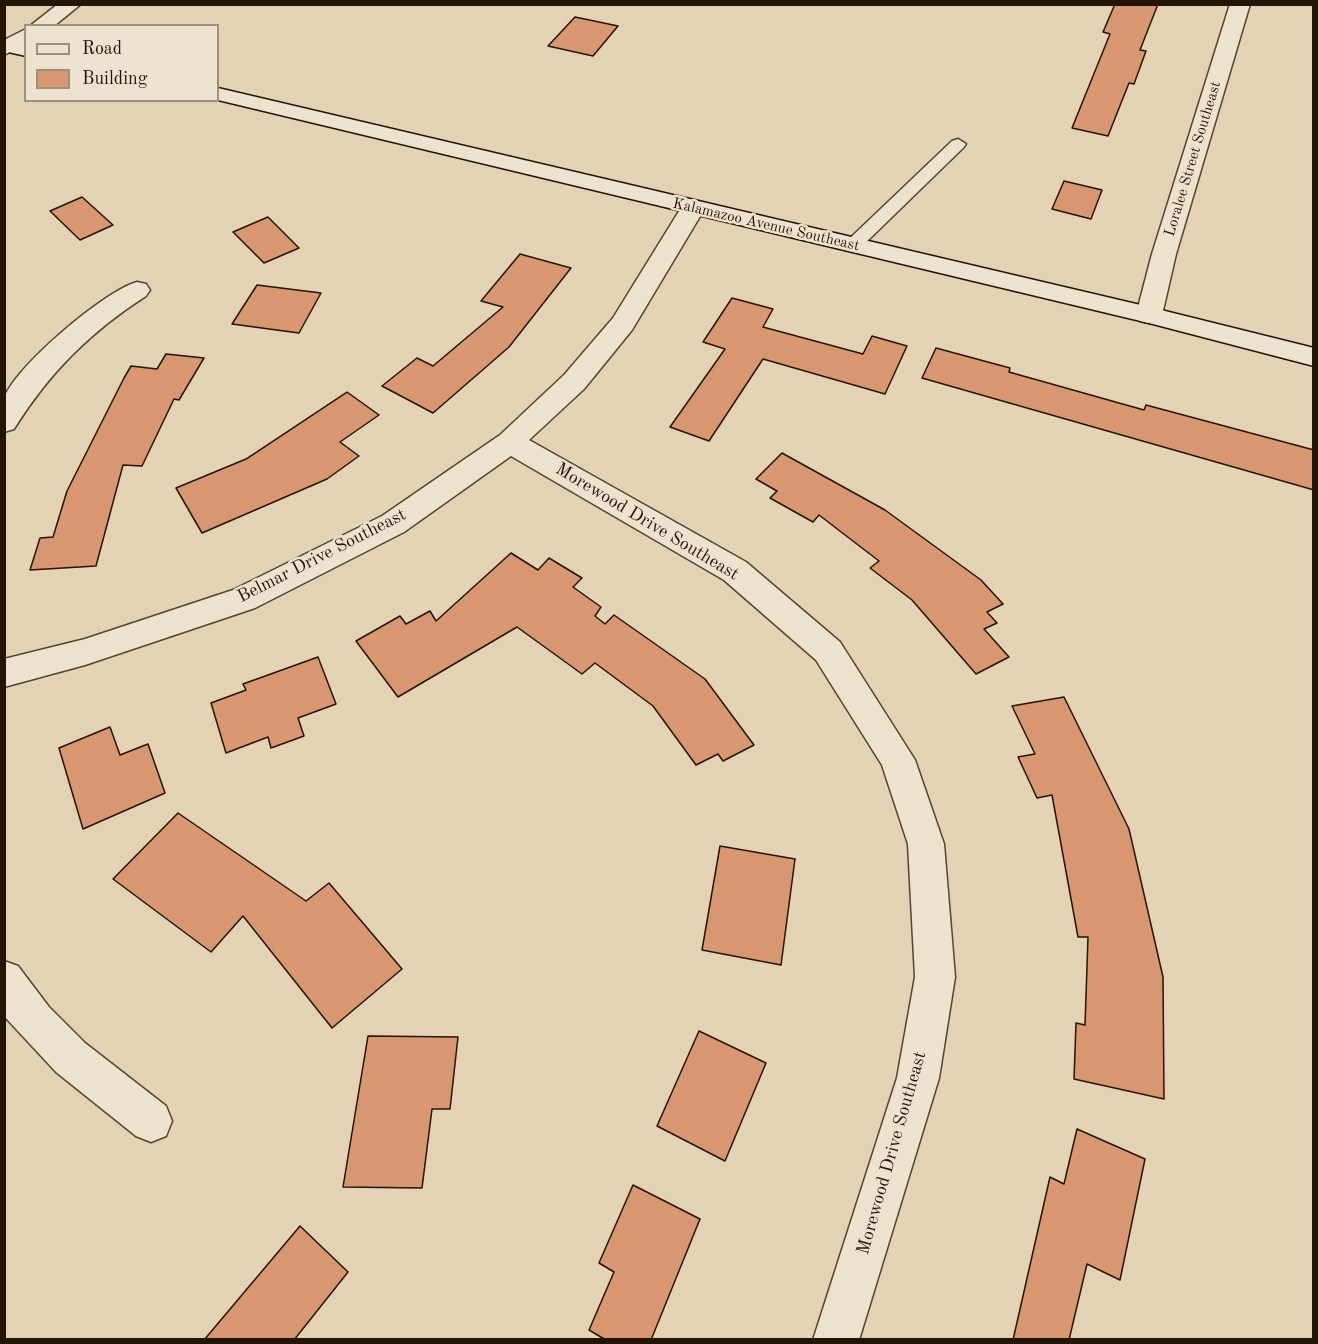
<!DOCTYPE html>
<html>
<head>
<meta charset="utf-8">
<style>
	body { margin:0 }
	#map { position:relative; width:1318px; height:1344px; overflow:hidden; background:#e3d2b4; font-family:"Old Standard TT",serif }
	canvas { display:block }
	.frame { position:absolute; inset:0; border:6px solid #241404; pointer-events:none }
	.legend { position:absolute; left:24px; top:24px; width:195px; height:78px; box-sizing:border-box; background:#ede2ce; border:2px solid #9d907d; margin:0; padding:8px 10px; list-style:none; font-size:18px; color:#241404 }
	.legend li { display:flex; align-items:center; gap:12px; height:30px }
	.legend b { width:30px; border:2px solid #9d907d }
</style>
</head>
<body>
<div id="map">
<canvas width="1318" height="1344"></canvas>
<div class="frame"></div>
<ul class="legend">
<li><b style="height:8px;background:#ede2ce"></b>Road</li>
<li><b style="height:16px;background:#d89671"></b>Building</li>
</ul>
</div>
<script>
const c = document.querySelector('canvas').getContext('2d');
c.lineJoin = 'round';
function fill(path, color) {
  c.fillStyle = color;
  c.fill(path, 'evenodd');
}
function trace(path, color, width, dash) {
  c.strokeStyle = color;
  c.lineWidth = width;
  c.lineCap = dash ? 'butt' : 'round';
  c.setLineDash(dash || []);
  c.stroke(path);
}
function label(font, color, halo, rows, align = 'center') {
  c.font = font + ' "Old Standard TT",serif';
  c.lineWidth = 5;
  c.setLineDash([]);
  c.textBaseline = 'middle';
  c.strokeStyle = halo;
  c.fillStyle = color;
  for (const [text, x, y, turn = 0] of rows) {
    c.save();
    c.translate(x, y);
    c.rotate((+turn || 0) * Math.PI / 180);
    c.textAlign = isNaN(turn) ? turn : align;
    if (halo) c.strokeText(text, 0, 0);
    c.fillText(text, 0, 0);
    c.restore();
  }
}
const building = new Path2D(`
	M 1115,4 L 1158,4 L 1140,50 L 1146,51 L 1134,84 L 1129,83 L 1108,136 L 1072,128 L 1110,34 L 1103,32 Z
	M 575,17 L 618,26 L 593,56 L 548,46 Z
	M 1064,181 L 1102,190 L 1091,219 L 1052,209 Z
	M 82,197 L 113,225 L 80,240 L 50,211 Z
	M 268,217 L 299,248 L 264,263 L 233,232 Z
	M 520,254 L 571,268 L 509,347 L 433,413 L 382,386 L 417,358 L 433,366 L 503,307 L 481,301 Z
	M 257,285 L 321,293 L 299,333 L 232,324 Z
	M 732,298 L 773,309 L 763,327 L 863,354 L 872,336 L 907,346 L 885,394 L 763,359 L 709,441 L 670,427 L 725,349 L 703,342 Z
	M 936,348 L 1010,368 L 1009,372 L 1144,410 L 1146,405 L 1314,450 L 1314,490 L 922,378 Z
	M 166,354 L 204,358 L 179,400 L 174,399 L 142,466 L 123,465 L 96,566 L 30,570 L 40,538 L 53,537 L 67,491 L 124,378 L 131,366 L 157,369 Z
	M 347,392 L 379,415 L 340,442 L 359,456 L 327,479 L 202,533 L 176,488 L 246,459 Z
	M 782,453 L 885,510 L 981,580 L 1003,604 L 987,612 L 997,623 L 984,629 L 1009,657 L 976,674 L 912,600 L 870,568 L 879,561 L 819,515 L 813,522 L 770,498 L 777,491 L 756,479 Z
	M 511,553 L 538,570 L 549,558 L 582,578 L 573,587 L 601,607 L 595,616 L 605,624 L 614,615 L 705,679 L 754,745 L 723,761 L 718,754 L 696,765 L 653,706 L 595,663 L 582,674 L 517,627 L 398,697 L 356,641 L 400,616 L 406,624 L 430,611 L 436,621 Z
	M 318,657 L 336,704 L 298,718 L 304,736 L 271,748 L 268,737 L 226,753 L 211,703 L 246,690 L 243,684 Z
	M 1064,697 L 1129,829 L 1163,977 L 1164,1099 L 1074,1079 L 1076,1023 L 1085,1025 L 1088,937 L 1078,937 L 1052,795 L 1037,798 L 1018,757 L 1035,754 L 1012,706 Z
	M 110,727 L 120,755 L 148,744 L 165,793 L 83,829 L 59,748 Z
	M 178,813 L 306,901 L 329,883 L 402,969 L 332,1028 L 243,916 L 211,952 L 113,879 Z
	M 720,846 L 795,859 L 781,965 L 702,950 Z
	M 699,1031 L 766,1063 L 725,1161 L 657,1126 Z
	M 368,1036 L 458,1037 L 450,1109 L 432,1109 L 422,1188 L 343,1187 Z
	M 1077,1129 L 1145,1159 L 1120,1280 L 1087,1264 L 1069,1340 L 1013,1340 L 1050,1177 L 1064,1184 Z
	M 633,1185 L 700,1219 L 651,1340 L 606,1340 L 589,1330 L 614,1272 L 599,1263 Z
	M 300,1226 L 348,1272 L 294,1340 L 204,1340 Z`);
fill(building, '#d89671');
trace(building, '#241404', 1.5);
const service = new Path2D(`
	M 958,139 L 966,144 L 964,147 L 858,250 L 846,250 L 843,246 L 846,242 L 952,141 Z`);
const minor = new Path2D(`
	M 58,4 L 81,4 L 54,26 L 30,26 Z
	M 1230,4 L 1250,4 L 1176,254 L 1162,315 L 1158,321 L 1149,323 L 1140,321 L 1136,315 L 1152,254 Z
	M 26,29 L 26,44 L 4,55 L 4,40 Z
	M 693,201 L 701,203 L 705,208 L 632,330 L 584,389 L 529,440 L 746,562 L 840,642 L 915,760 L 944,844 L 955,977 L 939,1078 L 859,1340 L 813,1340 L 897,1078 L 915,977 L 908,844 L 882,765 L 816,660 L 724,580 L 511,456 L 404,532 L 255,608 L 85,665 L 4,687 L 4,659 L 85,639 L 233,590 L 382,516 L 500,435 L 564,375 L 613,318 L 681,208 L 685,203 Z
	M 137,282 L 146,284 L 150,290 L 146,296 C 90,332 49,373 14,429 L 4,432 C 4,422 2,409 4,399 C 13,368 106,290 137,282 Z
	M 4,961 L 18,966 L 49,1007 L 85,1043 L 166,1106 L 172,1121 L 166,1136 L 151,1142 L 136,1136 L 56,1072 L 4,1016 Z`);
const secondary = new Path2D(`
	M 4,39 L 26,44 L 26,56 L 4,51 Z
	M 218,88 L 1149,307 L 1314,348 L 1314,366 L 1149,323 L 218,100 Z`);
trace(service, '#544430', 3);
trace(minor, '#544430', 3);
trace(secondary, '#241404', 3);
fill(service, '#ede2ce');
fill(minor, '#ede2ce');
fill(secondary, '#ede2ce');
label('15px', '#241404', '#ede2ce', [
	["Loralee Street Southeast",1193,159,-73],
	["Kalamazoo Avenue Southeast",766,225,13]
]);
label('18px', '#241404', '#ede2ce', [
	["Morewood Drive Southeast",647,522,31],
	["Belmar Drive Southeast",322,556,-27],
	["Morewood Drive Southeast",892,1153,-74]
]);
</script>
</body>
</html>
